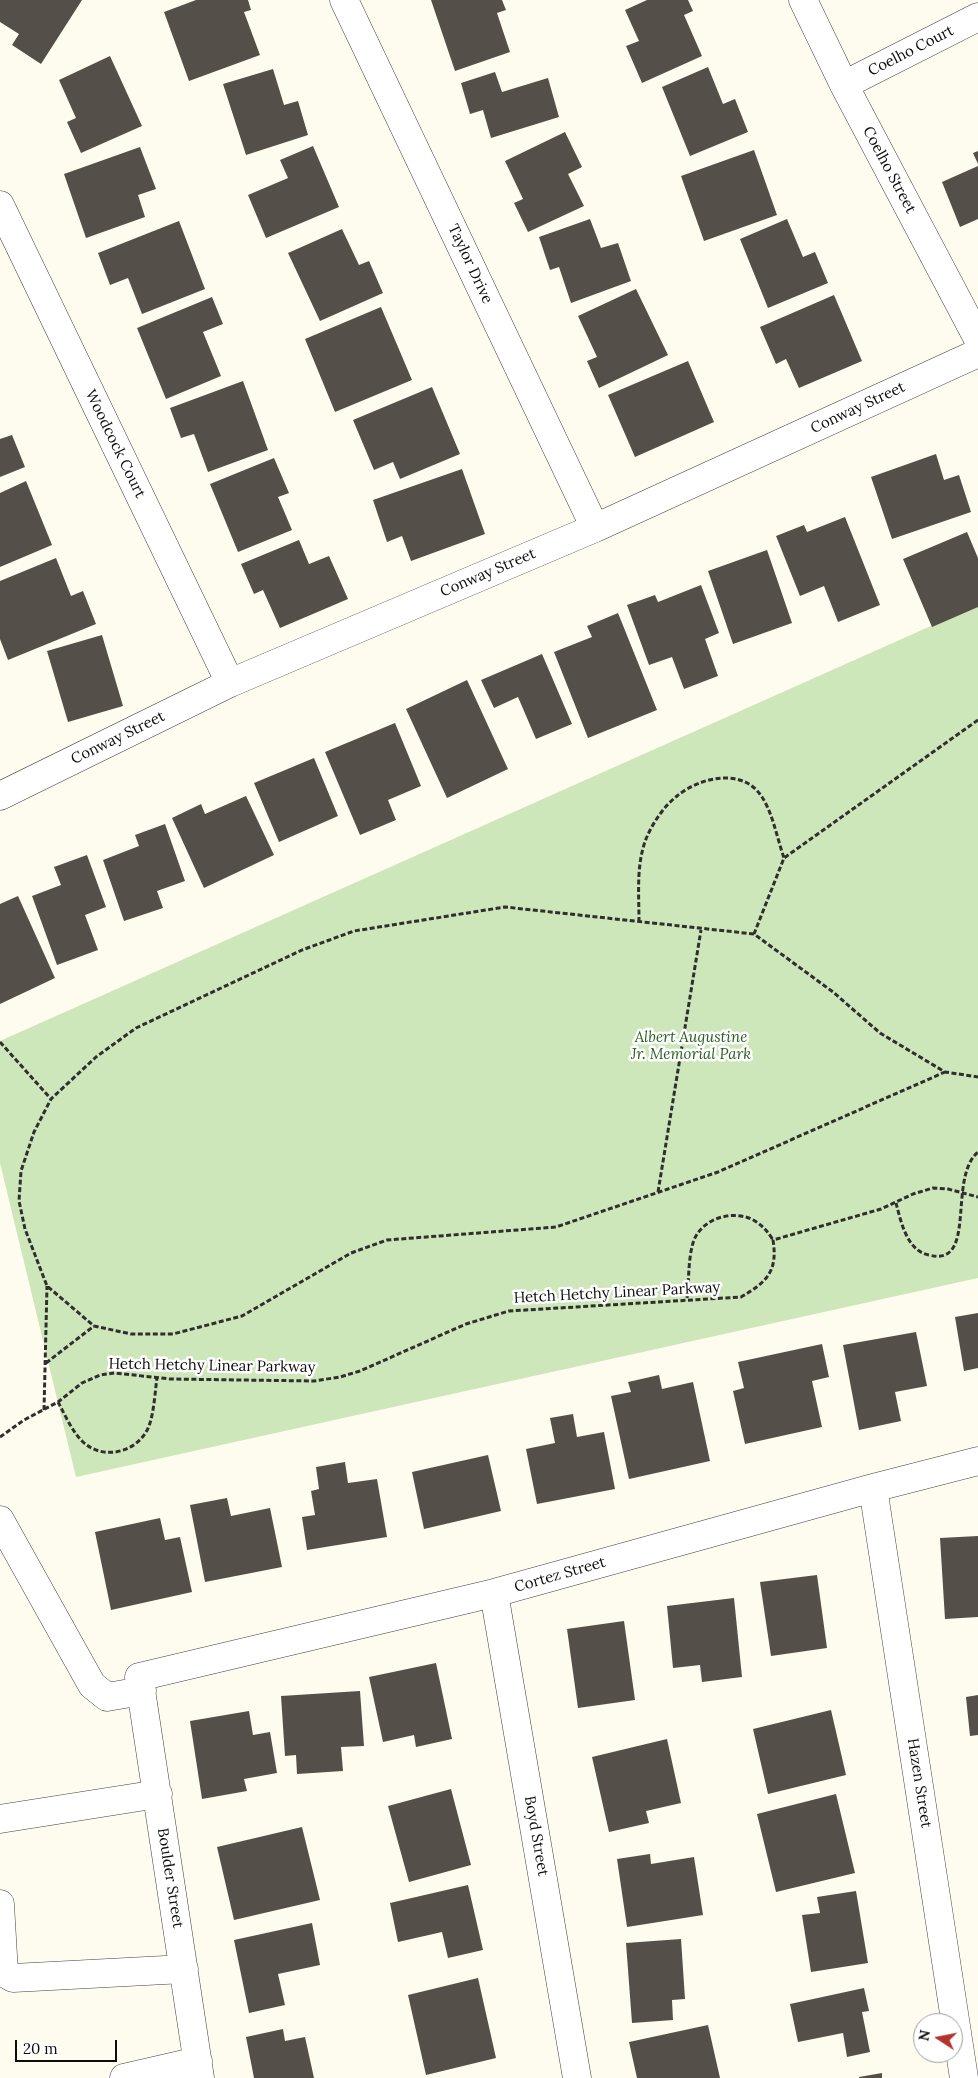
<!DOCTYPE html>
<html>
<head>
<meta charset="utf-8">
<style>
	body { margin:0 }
	#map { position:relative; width:978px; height:2078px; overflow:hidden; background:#fefcee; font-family:Lora,serif }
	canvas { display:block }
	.north { position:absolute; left:913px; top:2013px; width:50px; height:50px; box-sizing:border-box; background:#fff; border:1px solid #9e9e9e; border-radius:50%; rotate:281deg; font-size:14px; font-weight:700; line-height:20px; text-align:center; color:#0d0d0d }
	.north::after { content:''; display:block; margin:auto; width:18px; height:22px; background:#b3332f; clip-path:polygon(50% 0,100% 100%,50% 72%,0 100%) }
	.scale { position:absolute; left:15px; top:2040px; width:102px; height:22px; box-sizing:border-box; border:2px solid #0d0d0d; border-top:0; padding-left:6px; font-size:15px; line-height:18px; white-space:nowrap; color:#0d0d0d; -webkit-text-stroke:4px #fff; paint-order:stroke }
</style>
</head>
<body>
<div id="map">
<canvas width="978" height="2078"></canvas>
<div class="north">N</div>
<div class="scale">20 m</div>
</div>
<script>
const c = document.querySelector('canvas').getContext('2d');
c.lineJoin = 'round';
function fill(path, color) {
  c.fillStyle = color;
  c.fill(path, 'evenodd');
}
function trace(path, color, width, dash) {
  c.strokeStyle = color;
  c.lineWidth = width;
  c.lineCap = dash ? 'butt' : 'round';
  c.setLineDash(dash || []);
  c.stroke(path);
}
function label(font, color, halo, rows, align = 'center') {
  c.font = font + ' Lora,serif';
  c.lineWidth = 5;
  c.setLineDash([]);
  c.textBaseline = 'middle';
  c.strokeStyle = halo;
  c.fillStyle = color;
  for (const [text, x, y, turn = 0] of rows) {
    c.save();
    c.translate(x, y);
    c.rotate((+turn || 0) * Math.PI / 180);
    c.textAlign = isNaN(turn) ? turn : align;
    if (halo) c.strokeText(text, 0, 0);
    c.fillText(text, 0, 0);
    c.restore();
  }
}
fill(new Path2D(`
	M 978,605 L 978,1278 L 76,1477 L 0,1163 L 0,1041 Z`), '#cde6ba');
fill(new Path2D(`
	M 0,0 L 82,0 L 41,64 L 12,45 L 19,34 L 0,22 Z
	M 196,0 L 248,0 L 251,10 L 244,12 L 260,55 L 189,81 L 164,12 Z
	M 431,0 L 502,0 L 506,10 L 497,13 L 510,52 L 455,71 Z
	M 647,0 L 688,0 L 693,11 L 684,15 L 702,56 L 642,83 L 626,46 L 639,41 L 625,10 Z
	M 110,56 L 142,126 L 81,153 L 67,122 L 76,118 L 59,80 Z
	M 708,67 L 723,104 L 735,99 L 748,132 L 690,156 L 662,87 Z
	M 273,69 L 284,105 L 298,101 L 308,135 L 246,155 L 223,84 Z
	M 495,72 L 502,92 L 548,78 L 559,117 L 491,138 L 483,110 L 470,114 L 461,83 Z
	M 565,132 L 582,167 L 568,174 L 584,206 L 528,232 L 514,203 L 523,199 L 505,161 Z
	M 313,146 L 339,207 L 266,238 L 248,195 L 288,178 L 280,160 Z
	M 140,147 L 156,189 L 138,195 L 145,217 L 86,238 L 64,174 Z
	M 754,150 L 777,215 L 704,241 L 681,176 Z
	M 978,151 L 978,164 L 973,153 Z
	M 978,166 L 978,219 L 960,227 L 942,182 Z
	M 590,219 L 601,248 L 618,243 L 631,281 L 571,303 L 559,267 L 550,270 L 539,237 Z
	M 787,219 L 803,257 L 815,252 L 828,283 L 768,308 L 740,239 Z
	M 179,221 L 205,289 L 142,314 L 128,278 L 110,285 L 98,253 Z
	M 342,229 L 359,265 L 369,261 L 383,293 L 320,321 L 288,253 Z
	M 636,289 L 668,355 L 599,388 L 587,361 L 597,357 L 578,316 Z
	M 834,295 L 862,361 L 799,388 L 786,359 L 776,364 L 760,327 Z
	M 212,297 L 223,324 L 203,332 L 221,376 L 166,399 L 137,328 Z
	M 381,307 L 412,380 L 335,412 L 305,339 Z
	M 688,361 L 714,422 L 635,457 L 608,395 Z
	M 243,381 L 268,450 L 208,472 L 194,434 L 181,438 L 170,408 Z
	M 432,387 L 460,454 L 400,479 L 393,462 L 374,470 L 353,420 Z
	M 12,435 L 25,467 L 0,477 L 0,439 Z
	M 936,454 L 944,480 L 959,475 L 971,512 L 892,539 L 871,477 Z
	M 274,458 L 289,493 L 278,497 L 292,530 L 238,552 L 210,484 Z
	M 462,469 L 485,534 L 411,561 L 402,536 L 387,542 L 373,500 Z
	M 26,481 L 52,545 L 0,567 L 0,493 Z
	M 845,517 L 880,605 L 838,622 L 824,586 L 800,596 L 776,536 L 804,525 L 807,532 Z
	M 967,532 L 978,558 L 978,607 L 932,627 L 903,559 Z
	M 299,540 L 309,564 L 329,556 L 348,599 L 280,628 L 263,590 L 254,594 L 241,564 Z
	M 767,550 L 792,623 L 733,644 L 708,571 Z
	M 56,558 L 71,596 L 83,591 L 96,624 L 8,660 L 0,639 L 0,581 Z
	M 701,585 L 719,633 L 705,639 L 718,676 L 684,689 L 672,657 L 649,665 L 627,605 L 655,595 L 658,602 Z
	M 618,613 L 657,710 L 588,738 L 554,652 L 592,637 L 587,626 Z
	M 102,635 L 123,706 L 68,722 L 47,651 Z
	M 542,654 L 572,724 L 536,739 L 518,697 L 494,708 L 481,680 Z
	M 467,680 L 508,769 L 447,798 L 406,709 Z
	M 395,723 L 421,786 L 388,800 L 396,820 L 360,835 L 325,752 Z
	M 314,758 L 338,816 L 279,842 L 254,783 Z
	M 246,796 L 274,855 L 204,888 L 172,818 L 201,804 L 205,814 Z
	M 165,824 L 185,881 L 157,891 L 163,908 L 124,921 L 103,860 L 139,846 L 135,835 Z
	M 87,855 L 106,907 L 85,915 L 98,950 L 57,965 L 32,896 L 61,885 L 54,867 Z
	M 18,896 L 55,978 L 0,1004 L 0,904 Z
	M 978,1313 L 978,1368 L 964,1371 L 955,1317 Z
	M 916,1332 L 927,1386 L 895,1392 L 901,1421 L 859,1430 L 843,1345 Z
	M 822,1344 L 829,1377 L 812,1381 L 822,1427 L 745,1444 L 733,1391 L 744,1388 L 738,1362 Z
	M 659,1375 L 662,1389 L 693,1382 L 710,1461 L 629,1479 L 611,1396 L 631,1392 L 628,1382 Z
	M 573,1414 L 577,1437 L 604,1432 L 615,1489 L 537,1504 L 526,1449 L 555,1443 L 550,1418 Z
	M 488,1455 L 501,1511 L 424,1529 L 412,1472 Z
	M 345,1462 L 348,1483 L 377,1479 L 387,1537 L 307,1550 L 302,1517 L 315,1515 L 311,1491 L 319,1489 L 316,1467 Z
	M 227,1498 L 231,1516 L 270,1508 L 282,1567 L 205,1582 L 190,1505 Z
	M 160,1518 L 165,1540 L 180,1537 L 192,1592 L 111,1610 L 95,1532 Z
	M 978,1536 L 978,1617 L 945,1619 L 940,1538 Z
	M 817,1575 L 827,1648 L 771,1656 L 760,1582 Z
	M 734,1598 L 742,1677 L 702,1682 L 700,1665 L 673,1668 L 667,1606 Z
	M 624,1621 L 635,1700 L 578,1708 L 567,1629 Z
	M 436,1663 L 452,1739 L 416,1747 L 414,1735 L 383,1742 L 369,1677 Z
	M 360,1691 L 364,1746 L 341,1747 L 343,1771 L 297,1774 L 296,1755 L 285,1756 L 281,1696 Z
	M 978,1695 L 978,1735 L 970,1736 L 966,1697 Z
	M 831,1710 L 846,1775 L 768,1794 L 753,1729 Z
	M 249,1711 L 253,1735 L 270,1732 L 277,1773 L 244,1779 L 247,1791 L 202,1799 L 190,1721 Z
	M 667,1739 L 681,1803 L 646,1811 L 649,1823 L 609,1832 L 592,1757 Z
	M 451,1789 L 471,1865 L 409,1882 L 388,1806 Z
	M 836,1794 L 855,1873 L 776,1892 L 757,1814 Z
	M 302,1827 L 320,1900 L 234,1920 L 217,1847 Z
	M 650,1854 L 651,1864 L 694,1857 L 703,1915 L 627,1927 L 617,1859 Z
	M 468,1885 L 483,1950 L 448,1958 L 442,1932 L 398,1942 L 390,1903 Z
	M 856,1891 L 868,1963 L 811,1972 L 802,1915 L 820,1913 L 817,1897 Z
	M 312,1923 L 320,1965 L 278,1974 L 285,2005 L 249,2013 L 234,1940 Z
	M 681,1939 L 685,1999 L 672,2000 L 673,2020 L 632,2023 L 626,1943 Z
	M 478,1978 L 496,2058 L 426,2075 L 408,1995 Z
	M 864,1988 L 869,2011 L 862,2012 L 870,2052 L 847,2057 L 843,2033 L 798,2042 L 790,2004 Z
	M 708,2025 L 720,2078 L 637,2078 L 629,2042 Z
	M 283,2029 L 285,2041 L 305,2037 L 314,2078 L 254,2078 L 246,2037 Z
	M 882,2073 L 882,2078 L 859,2078 L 859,2077 Z`), '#554f4a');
const minor = new Path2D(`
	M 344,0 L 595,528
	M 803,0 L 844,85 L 978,339
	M 844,85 L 978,17
	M 0,205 L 230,683
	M 0,796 L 230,683 L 595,528 L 978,353
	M 873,1488 L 964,2078
	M 0,1520 L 92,1685 L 107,1697 L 142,1691
	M 494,1593 L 577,2078
	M 0,1819 L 158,1794
	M 0,1904 L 4,1973 L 13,1978 L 184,1969
	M 124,2078 L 198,2061
	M 200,2078 L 139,1677 L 494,1593 L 873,1488 L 978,1461`);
trace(minor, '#404040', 29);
trace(new Path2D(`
	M 978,720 L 784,858 L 754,934 L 833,992 L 880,1033 L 945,1072 L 978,1077
	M 639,922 C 639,894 636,865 646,839 C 652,824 664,806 677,796 C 700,777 743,767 762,797 C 773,814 777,838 784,858
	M 754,934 L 505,907 L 354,931 L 302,950 L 136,1028 L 96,1057 L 51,1099 L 34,1132 L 21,1171 L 19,1201 L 25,1229 L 47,1286 L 94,1326 L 131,1334 L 173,1334 L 242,1316 L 351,1253 L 387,1240 L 556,1227 L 718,1172 L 945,1072
	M 0,1042 L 51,1099
	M 658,1192 L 701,930
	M 896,1203 C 901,1222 907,1251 929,1255 C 978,1268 947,1178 978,1152
	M 687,1298 C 689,1281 688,1260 693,1243 C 700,1219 733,1208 755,1221 C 763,1226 768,1232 773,1240
	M 46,1363 L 94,1326
	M 58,1402 C 65,1415 72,1431 82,1441 C 103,1462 139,1452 149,1426 C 154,1412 155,1393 157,1377
	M 44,1410 L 47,1286
	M 0,1437 L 24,1420 L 58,1402 L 82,1383 L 100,1375 L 115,1373 L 170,1379 L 314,1381 L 340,1377 L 360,1371 L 466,1324 L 509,1311 L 741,1297 C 767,1282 778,1271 773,1240 L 881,1209 L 913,1194 L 933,1188 L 948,1189 L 978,1197`), '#2f2f2f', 3, [5, 2.5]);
trace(minor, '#fff', 28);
label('15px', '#0d0d0d', '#fff', [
	["Coelho Court",911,51,-27],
	["Coelho Street",889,170,62],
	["Taylor Drive",470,264,65],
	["Conway Street",858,408,-25],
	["Woodcock Court",115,444,64],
	["Conway Street",488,573,-23],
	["Conway Street",118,738,-26],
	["Hetch Hetchy Linear Parkway",617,1293,-3],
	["Hetch Hetchy Linear Parkway",212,1366,1],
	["Cortez Street",560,1575,-16],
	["Hazen Street",919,1783,81],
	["Boyd Street",536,1836,80],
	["Boulder Street",170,1878,81]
]);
label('italic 15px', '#2a6022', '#fff', [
	["Albert Augustine",691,1038],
	["Jr. Memorial Park",691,1055]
]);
</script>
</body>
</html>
